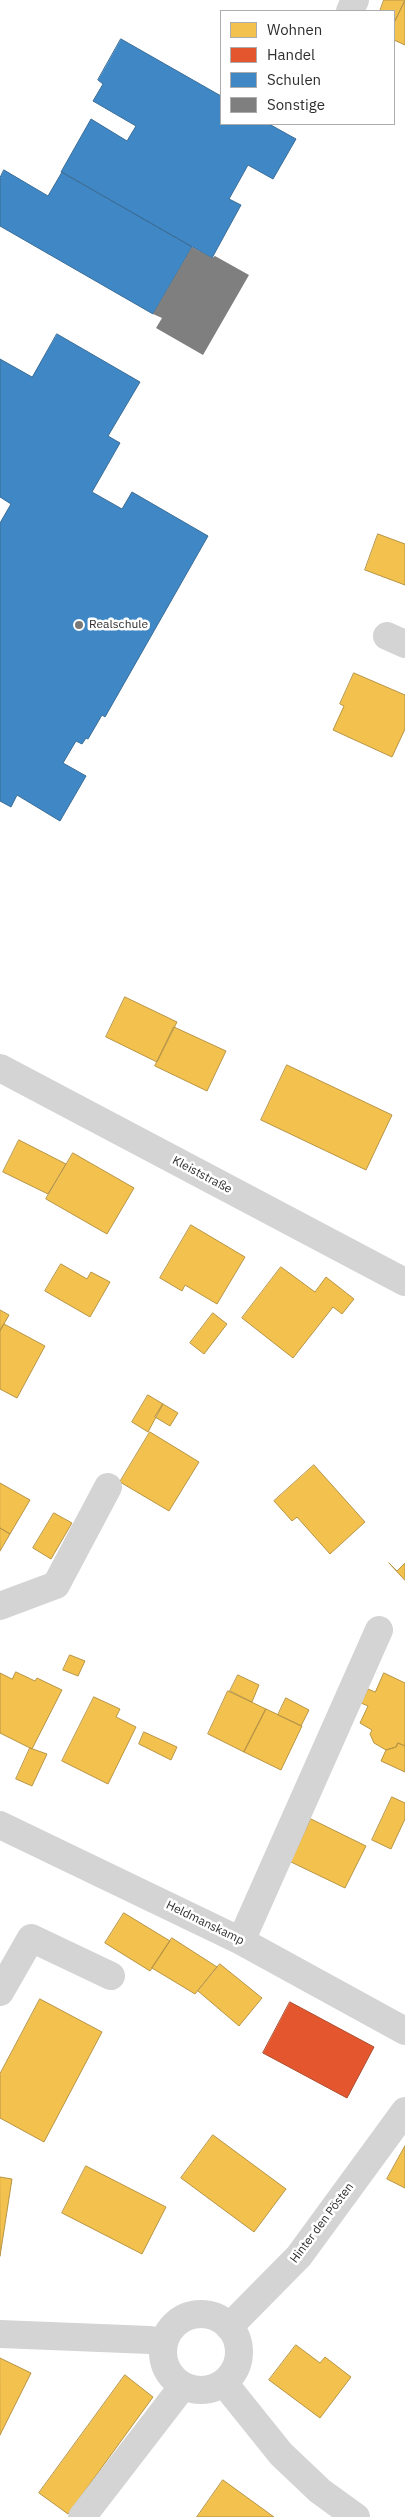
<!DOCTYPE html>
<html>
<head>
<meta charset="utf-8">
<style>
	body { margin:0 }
	#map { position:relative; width:405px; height:2517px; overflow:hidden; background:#fff; font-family:"IBM Plex Sans",sans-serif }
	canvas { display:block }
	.legend { position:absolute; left:220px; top:10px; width:175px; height:115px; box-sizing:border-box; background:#fff; border:1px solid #acacac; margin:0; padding:6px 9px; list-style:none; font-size:15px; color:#2f2f2f }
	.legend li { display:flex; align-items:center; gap:10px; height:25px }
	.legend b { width:25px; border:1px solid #acacac }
</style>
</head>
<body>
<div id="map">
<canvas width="405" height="2517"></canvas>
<ul class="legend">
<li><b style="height:14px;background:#f2c14e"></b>Wohnen</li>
<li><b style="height:14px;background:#e4572e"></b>Handel</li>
<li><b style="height:14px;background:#3f88c5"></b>Schulen</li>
<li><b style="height:14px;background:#7f7f7f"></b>Sonstige</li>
</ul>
</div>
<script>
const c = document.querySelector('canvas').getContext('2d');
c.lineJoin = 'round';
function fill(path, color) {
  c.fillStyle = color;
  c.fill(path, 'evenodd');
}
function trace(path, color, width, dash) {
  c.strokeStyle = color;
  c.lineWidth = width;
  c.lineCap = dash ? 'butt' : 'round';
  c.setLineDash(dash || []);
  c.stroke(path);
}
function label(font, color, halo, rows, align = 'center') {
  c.font = font + ' "IBM Plex Sans",sans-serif';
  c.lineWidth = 5;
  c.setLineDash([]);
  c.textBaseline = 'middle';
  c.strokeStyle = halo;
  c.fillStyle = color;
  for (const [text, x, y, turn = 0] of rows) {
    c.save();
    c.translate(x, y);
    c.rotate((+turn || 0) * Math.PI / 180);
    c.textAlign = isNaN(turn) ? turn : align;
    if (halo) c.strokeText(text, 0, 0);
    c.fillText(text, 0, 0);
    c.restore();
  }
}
const homes = new Path2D(`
	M 384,0 L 405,0 L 394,23 L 394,11 L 380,11 Z
	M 405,1 L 405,45 L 394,40 L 394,23 Z
	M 378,534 L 405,544 L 405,585 L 365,570 Z
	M 354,673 L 405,695 L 405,729 L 392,757 L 333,730 L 344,706 L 340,704 Z
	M 125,997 L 177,1022 L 157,1062 L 106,1037 Z
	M 174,1027 L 226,1051 L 207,1091 L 155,1066 Z
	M 287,1065 L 392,1115 L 366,1170 L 261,1120 Z
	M 19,1140 L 66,1164 L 48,1194 L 3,1172 Z
	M 73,1153 L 134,1188 L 107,1234 L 46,1199 Z
	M 191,1225 L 245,1257 L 217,1304 L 185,1285 L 182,1291 L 160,1278 Z
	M 61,1264 L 87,1279 L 91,1272 L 110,1282 L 90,1317 L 45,1291 Z
	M 281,1267 L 315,1292 L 326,1277 L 354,1299 L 342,1314 L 333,1307 L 293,1358 L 242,1318 Z
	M 0,1310 L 9,1315 L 0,1331 Z
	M 213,1313 L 227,1324 L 204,1354 L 190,1343 Z
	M 4,1324 L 45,1346 L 17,1398 L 0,1389 L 0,1331 Z
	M 148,1395 L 163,1404 L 148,1432 L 132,1422 Z
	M 163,1404 L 178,1413 L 170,1426 L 155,1417 Z
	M 150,1432 L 199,1462 L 169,1511 L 120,1482 Z
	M 314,1465 L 365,1522 L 330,1554 L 297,1517 L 292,1521 L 274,1501 Z
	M 0,1483 L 30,1500 L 10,1534 L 0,1528 Z
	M 54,1513 L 72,1523 L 51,1559 L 33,1548 Z
	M 0,1528 L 10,1534 L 0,1551 Z
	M 389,1563 L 397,1571 L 405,1563 L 405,1580 Z
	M 70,1655 L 85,1661 L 78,1676 L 63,1670 Z
	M 16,1672 L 35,1681 L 37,1678 L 62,1690 L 32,1749 L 0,1733 L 0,1673 L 12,1679 Z
	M 384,1673 L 405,1683 L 405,1746 L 398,1743 L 396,1747 L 386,1750 L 374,1743 L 370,1734 L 372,1730 L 360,1723 L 368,1706 L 361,1703 L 368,1689 L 375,1692 Z
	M 238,1675 L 259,1685 L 252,1702 L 230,1691 Z
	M 228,1691 L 266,1709 L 244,1752 L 208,1734 Z
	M 94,1697 L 120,1709 L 116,1717 L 136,1727 L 108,1784 L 62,1761 Z
	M 286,1698 L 309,1710 L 301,1726 L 278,1715 Z
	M 266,1709 L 302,1726 L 281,1770 L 244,1752 Z
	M 144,1732 L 177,1747 L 171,1760 L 139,1744 Z
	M 398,1743 L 405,1746 L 405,1772 L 381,1761 L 386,1750 L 396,1747 Z
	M 30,1748 L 47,1754 L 32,1786 L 16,1779 Z
	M 392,1797 L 405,1803 L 405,1819 L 391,1849 L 372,1840 Z
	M 311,1819 L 366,1846 L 345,1888 L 291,1862 Z
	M 124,1913 L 170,1941 L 150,1971 L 105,1943 Z
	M 172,1938 L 217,1967 L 195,1994 L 152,1968 Z
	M 220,1964 L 262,1998 L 239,2026 L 198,1991 Z
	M 40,1999 L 102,2032 L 44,2142 L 0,2118 L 0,2074 Z
	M 213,2135 L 286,2189 L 254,2232 L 181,2178 Z
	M 405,2146 L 405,2188 L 387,2179 Z
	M 86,2166 L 166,2207 L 142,2254 L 62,2213 Z
	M 0,2177 L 12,2179 L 0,2256 Z
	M 296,2345 L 320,2363 L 325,2357 L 351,2377 L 320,2418 L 269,2380 Z
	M 0,2358 L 31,2373 L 0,2435 Z
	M 125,2375 L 153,2397 L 68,2514 L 39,2493 Z
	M 223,2480 L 274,2517 L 197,2517 Z`);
fill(homes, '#f2c14e');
trace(homes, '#b89545', 1);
const shops = new Path2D(`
	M 290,2002 L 374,2047 L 347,2098 L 263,2053 Z`);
fill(shops, '#e4572e');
trace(shops, '#ae4b2e', 1);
const schools = new Path2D(`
	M 121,39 L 221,96 L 221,124 L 269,124 L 296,139 L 273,179 L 248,165 L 229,199 L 241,205 L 212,258 L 61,172 L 91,119 L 127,141 L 136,126 L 93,101 L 103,84 L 98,80 Z
	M 4,170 L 48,196 L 62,172 L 192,247 L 153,314 L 0,226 L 0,178 Z
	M 57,334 L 140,382 L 108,436 L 120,443 L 92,492 L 122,509 L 132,492 L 208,536 L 105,717 L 102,715 L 88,739 L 86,738 L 82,744 L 76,741 L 63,763 L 86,776 L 60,821 L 17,795 L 11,807 L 0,801 L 0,523 L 11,504 L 0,497 L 0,359 L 32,377 Z`);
fill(schools, '#3f88c5');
trace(schools, '#3a6d98', 1);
fill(new Path2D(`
	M 192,247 L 212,258 L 215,256 L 249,275 L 203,355 L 156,328 L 162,318 L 153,314 Z`), '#7f7f7f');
trace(new Path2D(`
	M 350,11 L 355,0
	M 387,636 L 405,644
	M 0,1068 L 405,1282
	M 0,1606 L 56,1585 L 108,1487
	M 0,1825 L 241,1941 L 405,2031
	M 241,1941 L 379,1630
	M 0,1992 L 31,1938 L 111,1976
	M163 2352a38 38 0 1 1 76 0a38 38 0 1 1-76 0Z
	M 229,2327 L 299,2256 L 405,2111
	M 0,2334 L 150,2340 L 164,2342
	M 224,2383 L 281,2454 L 320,2491 L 356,2517
	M 82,2517 L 183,2386`), '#d4d4d4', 28);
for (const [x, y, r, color] of [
	[79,625,5,"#787878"]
]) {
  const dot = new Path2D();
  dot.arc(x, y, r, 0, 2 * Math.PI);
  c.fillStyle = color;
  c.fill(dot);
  trace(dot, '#fff', 2);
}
label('12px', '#2f2f2f', '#fff', [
	["Realschule",89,625]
], 'left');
label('12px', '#2f2f2f', '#fff', [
	["Kleiststraße",202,1175,28],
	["Heldmanskamp",205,1923,26],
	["Hinter den Pösten",322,2223,-53]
]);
</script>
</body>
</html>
